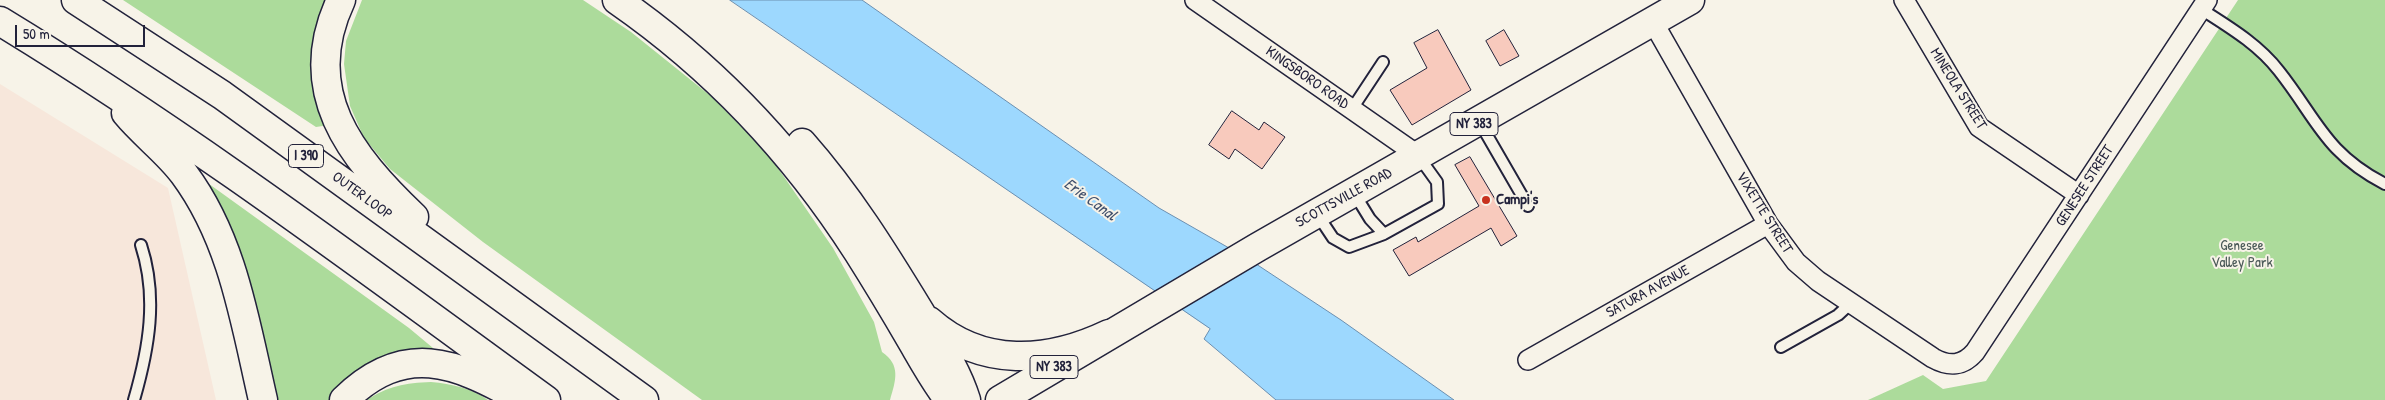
<!DOCTYPE html>
<html>
<head>
<meta charset="utf-8">
<style>
	body { margin:0 }
	#map { position:relative; width:2385px; height:400px; overflow:hidden; background:#f7f3e8; font-family:"Patrick Hand",sans-serif }
	canvas { display:block }
	.scale { position:absolute; left:15px; top:25px; width:130px; height:22px; box-sizing:border-box; border:2px solid #22223b; border-top:0; padding-left:6px; font-size:15px; line-height:18px; white-space:nowrap; color:#22223b; -webkit-text-stroke:4px #f7f3e8; paint-order:stroke }
</style>
</head>
<body>
<div id="map">
<canvas width="2385" height="400"></canvas>
<div class="scale">50 m</div>
</div>
<script>
const c = document.querySelector('canvas').getContext('2d');
c.lineJoin = 'round';
function fill(path, color) {
  c.fillStyle = color;
  c.fill(path, 'evenodd');
}
function trace(path, color, width, dash) {
  c.strokeStyle = color;
  c.lineWidth = width;
  c.lineCap = dash ? 'butt' : 'round';
  c.setLineDash(dash || []);
  c.stroke(path);
}
function label(font, color, halo, rows, align = 'center') {
  c.font = font + ' "Patrick Hand",sans-serif';
  c.lineWidth = 4;
  c.setLineDash([]);
  c.textBaseline = 'middle';
  c.strokeStyle = halo;
  c.fillStyle = color;
  for (const [text, x, y, turn = 0] of rows) {
    c.save();
    c.translate(x, y);
    c.rotate((+turn || 0) * Math.PI / 180);
    c.textAlign = isNaN(turn) ? turn : align;
    if (halo) c.strokeText(text, 0, 0);
    c.fillText(text, 0, 0);
    c.restore();
  }
}
fill(new Path2D(`
	M 0,84 L 168,188 L 216,400 L 0,400 Z`), '#f7e7db');
fill(new Path2D(`
	M 123,0 L 331,0 L 329,125 L 316,127 Z
	M 362,0 L 583,0 L 631,32 L 712,97 L 769,155 L 833,248 L 874,322 L 882,352 C 901,365 896,380 890,400 L 702,400 L 483,242 L 390,169 L 364,138 L 350,106 L 344,64 L 346,41 Z
	M 2238,0 L 2385,0 L 2385,400 L 1868,400 L 1923,375 L 1943,389 L 1986,381 Z
	M 198,176 L 409,328 L 439,353 L 339,389 L 329,400 L 274,400 Z
	M 431,382 C 452,384 471,388 488,400 L 367,400 C 388,386 405,383 431,382 Z`), '#acdb9b');
const water = new Path2D(`
	M 730,0 L 862,0 L 1159,208 L 1250,260 L 1341,320 L 1454,400 L 1276,400 L 1204,339 L 1210,329 Z`);
fill(water, '#9dd8fe');
trace(water, '#6c8fb0', 1);
const building = new Path2D(`
	M 1438,30 L 1471,90 L 1412,125 L 1390,90 L 1427,68 L 1414,43 Z
	M 1504,30 L 1519,56 L 1500,66 L 1486,41 Z
	M 1232,111 L 1259,130 L 1264,122 L 1285,137 L 1262,169 L 1235,149 L 1229,159 L 1209,145 Z
	M 1470,157 L 1517,236 L 1501,246 L 1491,228 L 1409,276 L 1393,250 L 1416,237 L 1418,242 L 1479,206 L 1455,165 Z`);
fill(building, '#f8cabd');
trace(building, '#22223b', 1);
const lane = new Path2D(`
	M 2201,9 C 2229,27 2258,44 2279,71 C 2317,119 2325,153 2385,184
	M 1352,109 L 1383,62
	M 1480,123 L 1528,206
	M 1354,193 L 1370,219 L 1384,234 L 1438,204 L 1437,182 L 1419,157
	M 1317,214 L 1333,238 L 1349,247 L 1384,234
	M 1781,347 L 1838,315 L 1851,303
	M 134,400 C 149,348 158,297 141,245`);
const street = new Path2D(`
	M 1195,0 L 1419,156
	M 1904,0 L 1979,127 L 2079,195
	M 1653,22 L 1768,224 L 1796,262 L 1818,281 L 1933,358 C 1949,367 1963,366 1975,352 L 2207,0
	M 1528,360 L 1768,224`);
const primary = new Path2D(`
	M 1000,400 L 1258,247 L 1690,0`);
const highway = new Path2D(`
	M 76,0 L 222,95 L 644,400
	M 341,0 C 298,91 350,156 414,217
	M 617,0 C 715,68 794,152 858,252 C 877,282 895,312 913,343 C 924,362 935,382 949,400
	M 0,21 C 189,136 367,270 546,400
	M 126,113 C 144,135 167,151 184,174 C 233,240 245,322 263,400
	M 802,143 C 848,195 884,253 920,312 C 937,341 956,368 966,400
	M 929,321 C 982,368 1048,363 1109,334
	M 344,400 C 404,341 455,362 519,398`);
trace(lane, '#22223b', 14);
trace(street, '#22223b', 22);
trace(primary, '#22223b', 31);
trace(highway, '#22223b', 31);
trace(lane, '#f7f3e8', 10);
trace(street, '#f7f3e8', 19);
trace(primary, '#f7f3e8', 28);
trace(highway, '#f7f3e8', 28);
for (const [x, y, r, color] of [
	[1486,200,5,"#c8321e"]
]) {
  const dot = new Path2D();
  dot.arc(x, y, r, 0, 2 * Math.PI);
  c.fillStyle = color;
  c.fill(dot);
  trace(dot, '#f7f3e8', 2);
}
for (const [x, y, w] of [
	[1474,124,48],
	[306,156,35],
	[1054,367,48]
]) {
  const box = new Path2D();
  box.roundRect(x - w / 2, y - 11.5, w, 23, 4);
  c.fillStyle = '#f7f3e8';
  c.fill(box);
  trace(box, '#22223b', 1);
}
label('bold 14px', '#22223b', null, [
	["NY 383",1474,124],
	["I 390",306,156],
	["NY 383",1054,367]
]);
label('15px', '#22223b', '#f7f3e8', [
	["KINGSBORO ROAD",1307,78,35],
	["MINEOLA STREET",1958,89,58],
	["GENESEE STREET",2085,186,-57],
	["OUTER LOOP",362,196,36],
	["SCOTTSVILLE ROAD",1344,198,-29],
	["VIXETTE STREET",1764,213,58],
	["SATURA AVENUE",1648,292,-29]
]);
label('bold 15px', '#22223b', '#f7f3e8', [
	["Campi's",1496,200]
], 'left');
label('15px', '#4b5a58', '#f7f3e8', [
	["Genesee",2242,246],
	["Valley Park",2242,263]
]);
label('italic 16px', '#41506c', '#f7f3e8', [
	["Erie Canal",1090,200,36]
]);
</script>
</body>
</html>
